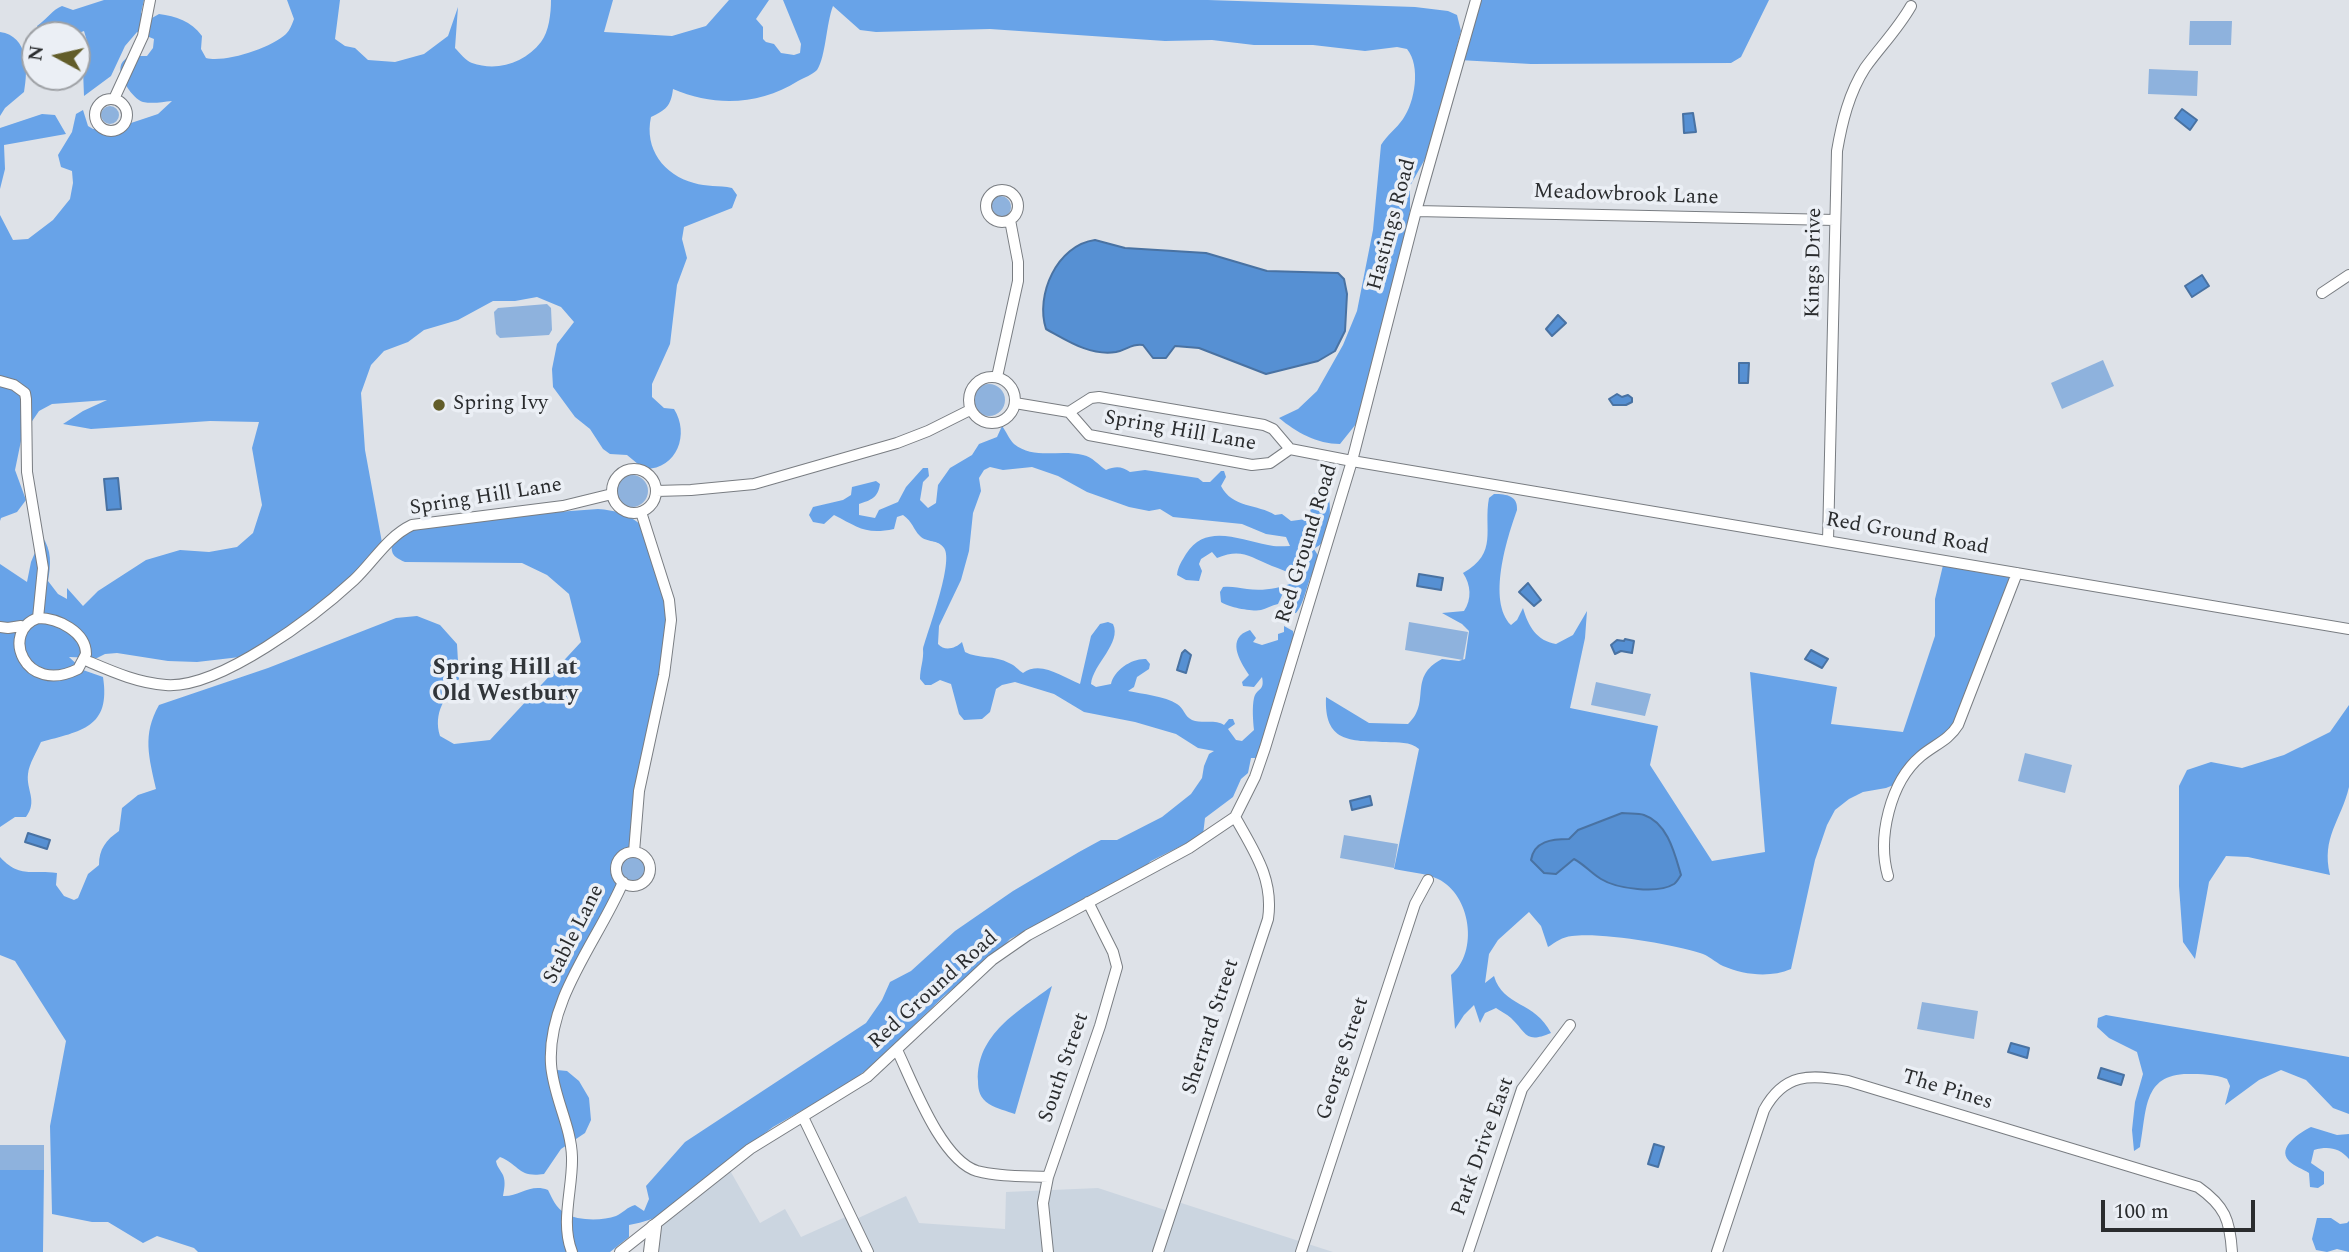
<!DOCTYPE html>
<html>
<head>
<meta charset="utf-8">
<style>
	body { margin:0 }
	#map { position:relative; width:2349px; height:1252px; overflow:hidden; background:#dee2e8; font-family:Spectral,serif }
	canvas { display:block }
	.north { position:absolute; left:21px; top:21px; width:70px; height:70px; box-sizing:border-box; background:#ebeff5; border:2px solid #9ea1a5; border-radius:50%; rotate:278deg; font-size:19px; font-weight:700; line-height:28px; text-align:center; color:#2a2c2e }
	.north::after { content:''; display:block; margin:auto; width:24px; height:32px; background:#625d29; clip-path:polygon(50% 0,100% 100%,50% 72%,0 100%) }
	.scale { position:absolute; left:2101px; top:1200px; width:154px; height:32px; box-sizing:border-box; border:4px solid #2a2c2e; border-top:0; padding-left:9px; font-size:21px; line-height:24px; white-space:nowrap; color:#2a2c2e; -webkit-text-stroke:5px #ebeff5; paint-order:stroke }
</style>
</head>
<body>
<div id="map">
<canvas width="2349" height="1252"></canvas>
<div class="north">N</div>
<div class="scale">100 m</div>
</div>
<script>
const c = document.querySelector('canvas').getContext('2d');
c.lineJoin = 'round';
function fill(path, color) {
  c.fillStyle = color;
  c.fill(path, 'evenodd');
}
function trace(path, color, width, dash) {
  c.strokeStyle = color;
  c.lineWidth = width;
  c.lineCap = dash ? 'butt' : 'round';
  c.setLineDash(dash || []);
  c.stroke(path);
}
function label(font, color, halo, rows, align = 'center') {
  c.font = font + ' Spectral,serif';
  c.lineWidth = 7;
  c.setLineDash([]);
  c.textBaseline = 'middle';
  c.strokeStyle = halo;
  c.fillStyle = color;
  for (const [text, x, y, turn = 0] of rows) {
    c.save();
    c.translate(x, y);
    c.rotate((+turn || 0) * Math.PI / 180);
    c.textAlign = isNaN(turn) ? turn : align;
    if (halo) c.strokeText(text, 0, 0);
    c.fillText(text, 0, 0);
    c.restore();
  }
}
fill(new Path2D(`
	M 728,1167 L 760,1223 L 785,1209 L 801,1237 L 850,1215 L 854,1220 L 906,1196 L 919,1223 L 1005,1229 L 1006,1192 L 1098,1188 L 1171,1212 L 1175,1201 L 1333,1252 L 651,1252 L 652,1233 Z`), '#cbd5e0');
fill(new Path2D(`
	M 2190,21 L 2232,21 L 2231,45 L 2189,45 Z
	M 2149,69 L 2198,71 L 2197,96 L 2148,94 Z
	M101 115a9 9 0 1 1 18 0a9 9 0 1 1-18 0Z
	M989 207a11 11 0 1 1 22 0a11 11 0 1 1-22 0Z
	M 547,304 L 551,308 L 552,330 L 549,335 L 500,338 L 496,334 L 494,312 L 498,308 Z
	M 2103,360 L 2114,386 L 2062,409 L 2051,383 Z
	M973 400a16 16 0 1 1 32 0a16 16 0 1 1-32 0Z
	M616 491a16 16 0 1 1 32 0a16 16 0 1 1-32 0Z
	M 1409,622 L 1468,632 L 1463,660 L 1405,650 Z
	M 1596,682 L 1651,694 L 1645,716 L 1591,705 Z
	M 2025,753 L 2072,765 L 2065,793 L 2018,781 Z
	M 1344,835 L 1398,844 L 1394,868 L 1340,858 Z
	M620 868a13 13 0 1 1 26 0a13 13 0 1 1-26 0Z
	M 1922,1002 L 1978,1011 L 1974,1039 L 1917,1029 Z
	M 0,1145 L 44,1145 L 44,1170 L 0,1170 Z`), '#8eb2dd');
fill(new Path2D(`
	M 104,0 L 144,0 L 141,13 L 152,18 L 159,14 C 176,16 191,21 202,36 L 201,49 L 206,58 C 225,63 271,48 286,34 C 290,30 292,24 294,19 L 287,0 L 340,0 L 335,39 L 345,46 L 355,48 L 368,60 L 395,62 L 424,54 L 448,36 L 458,7 L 455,48 C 460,53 466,61 472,63 C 497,72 525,63 541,42 C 549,32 551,13 551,0 L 613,0 L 604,32 L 672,36 L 706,26 L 729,0 L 769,0 L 756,19 L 763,27 L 763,39 L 766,42 L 774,44 L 781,53 L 794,55 L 800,53 L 801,44 L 783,0 L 1208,0 L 1415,7 L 1448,11 L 1457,15 L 1461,31 L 1430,150 L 1410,186 L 1410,211 L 1406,232 L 1356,424 L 1340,444 C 1317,444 1296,432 1279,418 L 1298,409 L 1317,391 L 1343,345 L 1357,311 L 1373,230 L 1381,145 C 1387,135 1396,129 1403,119 C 1415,102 1421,66 1407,49 L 1397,47 L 1365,51 L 1313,45 L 1254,45 L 1212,40 L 1165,41 L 990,29 L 876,32 L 860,30 L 833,6 C 826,24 826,56 817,70 C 813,74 804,78 798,81 C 760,105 715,107 673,89 C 671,106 666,110 651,117 C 644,149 664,175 694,183 C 706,187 719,185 732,188 L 737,195 L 732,208 L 684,227 L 682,239 L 687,258 L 677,285 L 670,344 L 652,384 L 652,397 L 664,408 L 674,409 C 690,434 677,470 644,469 L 627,455 L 610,454 L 603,449 L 590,429 L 575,417 L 553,387 L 552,369 L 557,344 L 574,322 L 561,307 L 537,297 L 515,301 L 493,301 L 458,320 L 424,330 L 408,342 L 384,351 L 371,365 L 361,393 L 365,450 L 383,548 L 315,612 L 240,657 L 197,662 L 168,661 L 117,653 L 105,654 L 97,658 L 69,657 L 83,670 L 103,677 C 111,728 81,731 41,742 C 37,751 29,764 28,774 C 26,790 38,801 26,817 L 15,817 L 0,827 L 0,564 L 27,582 L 31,562 L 42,536 C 52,551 51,564 48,581 L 58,594 L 67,599 L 67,588 L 83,606 L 98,591 L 146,560 L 180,550 L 209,552 L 237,547 L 253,533 L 262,505 L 252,448 L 259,422 L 210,421 L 91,429 L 63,424 L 83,411 L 107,400 L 52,404 L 39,411 L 22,436 L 15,470 L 26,500 L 17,512 L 1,518 L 0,521 L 0,215 L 13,240 L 28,239 L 53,220 L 70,199 L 73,183 L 72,171 L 61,167 L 58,155 L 72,132 L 76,114 L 83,110 L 88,126 L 93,129 L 113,129 L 158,114 L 172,101 C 162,102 153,104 143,102 C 133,99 117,76 121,65 C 122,62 126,58 129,56 L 147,56 L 153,48 L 154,39 L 137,32 L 125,46 L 111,76 L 84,96 L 83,70 L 89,48 L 84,31 L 76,34 L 62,30 C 55,35 49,37 41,34 L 37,26 C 47,19 52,10 62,6 L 73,10 Z
	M 1476,0 L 1769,0 L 1741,57 L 1731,63 L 1531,64 L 1459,60 Z
	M 0,32 C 29,36 28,70 24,92 L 5,108 L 0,116 Z
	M 42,114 L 55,115 L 66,134 L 4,145 L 5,169 L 0,189 L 0,128 Z
	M 1002,426 C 1006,431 1009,439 1014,444 C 1034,460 1060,449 1083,455 C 1093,457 1098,465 1106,470 C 1115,466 1122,466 1130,472 L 1145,470 L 1198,478 L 1203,482 L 1210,482 L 1221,471 L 1224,471 L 1226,477 L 1221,486 C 1232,508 1258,504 1275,515 L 1282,514 L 1291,521 L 1306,519 L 1311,513 C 1307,501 1313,493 1324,486 C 1333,495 1331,531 1323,542 C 1322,544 1315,548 1314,549 L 1319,557 L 1318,566 C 1306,578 1307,600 1296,613 L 1290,613 L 1286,608 L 1289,601 L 1296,596 L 1297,590 L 1294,589 L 1283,593 L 1278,604 C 1272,605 1266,609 1261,610 C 1253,612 1227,607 1221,602 L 1220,592 L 1223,587 C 1232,586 1238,588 1247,589 C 1261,591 1279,589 1292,583 L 1293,576 C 1285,570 1280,569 1272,566 C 1249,557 1242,548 1217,558 L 1212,552 L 1201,559 L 1199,564 L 1202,571 L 1199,581 L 1186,580 L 1177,575 C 1178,566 1182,561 1186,554 C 1206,523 1239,540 1268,545 C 1275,547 1283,546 1290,546 L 1286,537 L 1266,534 L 1242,524 L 1173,517 L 1160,509 L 1149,511 L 1129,507 L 1087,492 L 1058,476 L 1032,467 L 1003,470 L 990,467 L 984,470 L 979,478 L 981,491 L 973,513 L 969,551 L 961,580 L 939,626 L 938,644 C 945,652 956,648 962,642 L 965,652 C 978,659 995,655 1009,663 C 1015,665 1018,670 1023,673 C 1041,660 1062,677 1080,684 L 1091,636 L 1100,624 L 1108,622 L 1113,624 C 1122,643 1093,664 1091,684 L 1096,687 L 1111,684 C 1114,670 1132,658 1146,659 L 1150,664 L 1149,669 L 1137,677 L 1134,687 L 1128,691 C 1142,694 1165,696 1177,704 C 1184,708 1184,716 1192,720 C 1202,724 1216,719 1224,725 L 1229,719 L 1233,719 L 1235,724 L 1228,729 L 1236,740 L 1242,741 L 1254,730 C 1253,721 1252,707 1254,698 C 1257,687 1265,692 1262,677 L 1254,687 L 1243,686 L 1242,682 L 1249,675 C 1239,660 1226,638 1250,630 L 1256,638 L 1253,642 L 1262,645 L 1278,640 L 1278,634 L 1284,632 L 1284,626 L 1293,631 L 1295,640 L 1289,651 L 1288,661 L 1259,758 L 1251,758 L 1248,773 L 1241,779 L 1233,797 L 1205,818 L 1203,835 L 1151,861 L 1139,872 L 1010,939 L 999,951 L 944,996 L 877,1061 L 850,1083 L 773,1127 L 677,1200 C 664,1217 649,1221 629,1225 L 629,1237 L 610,1252 L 198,1252 L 194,1248 L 157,1236 L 143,1243 L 108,1222 L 92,1222 L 52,1214 L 50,1126 L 66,1041 L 15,961 L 0,955 L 0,857 C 20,879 32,869 57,873 L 56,885 L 64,896 L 74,900 L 78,898 L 88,874 L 99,865 C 99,849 106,840 119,831 L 122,808 L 138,795 L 156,789 C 149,757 142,735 159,705 L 268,668 L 396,618 L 417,616 L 440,625 L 457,644 L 459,679 C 445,697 433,713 440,736 L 454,744 L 490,740 L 581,642 L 569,594 L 547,575 L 522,563 L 405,562 C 391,556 391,553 392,538 L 433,521 L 598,509 C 614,510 629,514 641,525 L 670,609 L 630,853 C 617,857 613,868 620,880 L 570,982 L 551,1051 L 557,1070 L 567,1071 L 579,1081 L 589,1098 L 591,1120 L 585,1133 L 561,1149 L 544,1174 C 518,1178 520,1165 500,1157 L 496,1161 C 497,1167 500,1169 503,1175 C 506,1182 504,1190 503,1196 C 519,1197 530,1183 548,1190 C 552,1198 556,1208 565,1213 C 577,1221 602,1221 616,1216 C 623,1213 627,1207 635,1205 L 644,1211 L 649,1199 L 646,1186 L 685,1142 L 866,1023 L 882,1000 L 890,982 L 911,971 L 955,931 L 1013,891 L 1079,852 L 1101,840 L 1117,840 L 1162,817 L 1191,794 L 1202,778 L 1204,766 L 1209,754 L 1214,751 L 1198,748 L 1176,734 L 1135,722 L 1084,712 L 1054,694 L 1015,682 L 1002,685 L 996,689 L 990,712 L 982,719 L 964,720 L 959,714 L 951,684 L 940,680 L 931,685 L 925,685 L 920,679 C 920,668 924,660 923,649 C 928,630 954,562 944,548 C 938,539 927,543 920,536 C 913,529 913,522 903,515 L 897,517 L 894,529 C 865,535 858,527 834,515 L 824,524 L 813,522 L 809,515 L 813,507 L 843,500 L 851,495 L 852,487 L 876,481 L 880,484 C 878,498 871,500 859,504 L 859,515 L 875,518 L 879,510 L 898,502 L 906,487 L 923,468 L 928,468 L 929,476 L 923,482 L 920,500 L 928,508 L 936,503 L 938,485 L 950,468 L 972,455 L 979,444 L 997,437 Z
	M 1494,494 C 1507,494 1518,496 1517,510 C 1507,538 1487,601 1511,625 L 1517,620 L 1523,608 C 1528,626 1537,641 1556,644 L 1573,635 L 1587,611 L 1585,638 L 1570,708 L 1658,726 L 1650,765 L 1712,861 L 1765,852 L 1750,672 L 1837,687 L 1831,724 L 1903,732 L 1935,636 L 1935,599 L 1944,561 L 2016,574 L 1962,717 L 1901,782 L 1886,788 L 1863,792 L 1849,799 L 1835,810 L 1827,825 L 1815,860 L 1791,969 C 1770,978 1744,975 1723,966 C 1715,962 1708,955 1700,953 C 1672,944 1600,932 1572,936 C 1562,937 1556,942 1548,947 L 1541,926 L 1529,912 L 1498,940 L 1489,954 L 1485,983 L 1494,976 C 1503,1007 1535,1001 1551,1033 C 1525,1044 1527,1033 1511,1018 C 1507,1014 1500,1011 1496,1008 L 1485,1013 L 1480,1023 L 1474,1005 L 1464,1015 L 1455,1029 L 1451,975 C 1479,952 1471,895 1438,879 C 1426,873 1408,872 1394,869 L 1419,749 C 1410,741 1398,743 1386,742 C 1349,741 1324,742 1326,697 L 1369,723 L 1408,724 C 1432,702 1407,677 1442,659 L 1459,661 L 1465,659 L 1469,631 L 1462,624 L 1442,613 L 1464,611 C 1472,599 1471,585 1463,573 C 1499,553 1483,529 1489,498 Z
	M 2349,705 C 2349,726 2349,769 2349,787 C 2341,821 2321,837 2330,875 L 2248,857 L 2226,856 L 2209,882 L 2195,959 L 2183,942 L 2179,886 L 2179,786 L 2187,770 L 2211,762 L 2242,768 L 2284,755 L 2330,732 Z
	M 1052,986 L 1015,1114 C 1007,1111 997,1109 989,1104 C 980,1098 978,1091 978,1081 C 976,1034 1019,1011 1052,986 Z
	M 2106,1015 L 2349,1057 L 2349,1114 L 2333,1108 L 2306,1080 L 2281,1070 L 2259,1080 L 2225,1105 L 2230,1086 L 2227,1079 C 2214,1074 2201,1074 2188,1074 C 2142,1074 2147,1112 2140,1147 L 2134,1151 L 2132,1130 L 2135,1102 L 2143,1074 L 2137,1052 L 2109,1038 L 2097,1027 L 2098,1018 Z
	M 2311,1127 L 2337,1135 L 2349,1134 L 2349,1159 C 2339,1148 2329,1146 2314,1150 L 2311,1163 L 2324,1172 L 2324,1184 L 2318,1188 L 2310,1187 L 2309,1173 C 2303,1169 2294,1166 2289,1161 C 2276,1147 2301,1132 2311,1127 Z
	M 0,1170 L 44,1170 L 43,1252 L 0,1252 Z
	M 2317,1218 L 2331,1218 L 2340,1224 L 2347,1223 L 2349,1221 L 2349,1252 L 2337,1249 L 2327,1252 L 2316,1250 L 2312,1239 Z`), '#68a3e8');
const water = new Path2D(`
	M 2182,109 L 2197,120 L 2190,130 L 2175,118 Z
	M 1693,113 L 1696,132 L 1684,133 L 1683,114 Z
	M 1095,240 L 1125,248 L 1206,253 L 1267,271 L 1338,273 L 1344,279 L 1347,294 L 1345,331 L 1335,351 L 1318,361 L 1266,374 L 1199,348 L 1175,346 L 1166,358 L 1153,358 L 1143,345 C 1132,343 1127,350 1116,352 C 1090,356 1068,341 1046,329 C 1035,295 1057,245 1095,240 Z
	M 2202,275 L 2209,286 L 2192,297 L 2185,286 Z
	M 1558,315 L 1566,323 L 1552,336 L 1546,329 Z
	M 1739,363 L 1749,363 L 1748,383 L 1739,383 Z
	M 1617,394 L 1622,397 L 1628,395 L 1632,398 L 1632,402 L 1626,405 L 1613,405 L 1609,399 Z
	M 118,478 L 121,509 L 107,510 L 104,479 Z
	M 1419,574 L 1443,578 L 1441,590 L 1417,586 Z
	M 1528,583 L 1541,600 L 1534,606 L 1519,592 Z
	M 1625,639 L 1634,641 L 1632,653 L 1621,651 L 1615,654 L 1611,645 L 1617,640 L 1624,641 Z
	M 1185,650 L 1191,655 L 1186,673 L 1177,670 L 1182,653 Z
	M 1811,650 L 1828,659 L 1822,668 L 1805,659 Z
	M 1370,796 L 1372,805 L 1352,810 L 1350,801 Z
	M 1622,813 C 1629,814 1638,813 1644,815 C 1668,823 1675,855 1681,875 C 1679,878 1677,882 1674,884 C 1658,894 1617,889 1601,879 C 1591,873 1585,865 1574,859 L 1556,874 L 1544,873 L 1531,860 C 1534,841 1552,839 1569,839 L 1578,830 Z
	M 28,833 L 50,840 L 47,849 L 25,842 Z
	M 2011,1043 L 2029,1048 L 2027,1058 L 2008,1052 Z
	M 2101,1068 L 2124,1075 L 2121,1085 L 2098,1078 Z
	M 1654,1144 L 1664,1147 L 1658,1167 L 1648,1164 Z`);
fill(water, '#5690d3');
trace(water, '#4972a2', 2);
const minor = new Path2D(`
	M 114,99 L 143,36 L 150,0
	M95 115a16 16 0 1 1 32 0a16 16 0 1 1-32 0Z
	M986 206a16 16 0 1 1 32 0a16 16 0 1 1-32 0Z
	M 1416,211 L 1835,220
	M 2322,293 L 2349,275
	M969 400a23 23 0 1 1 46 0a23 23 0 1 1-46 0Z
	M 997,377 L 1018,281 L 1018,262 L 1010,220
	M 0,381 L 14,385 L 25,393 L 26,399 L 27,472 L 43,568 L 38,618
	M 1015,403 L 1069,412 L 1089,435 L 1252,465 L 1270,463 L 1290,449
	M 1069,412 L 1091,398 L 1099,397 L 1264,425 L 1273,429 L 1290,449 L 1352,461 L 2349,629
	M612 491a22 22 0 1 1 44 0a22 22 0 1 1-44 0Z
	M 656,491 L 691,490 L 754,484 L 897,443 L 928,431 L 970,410
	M 1828,541 L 1837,151 C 1842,122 1849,93 1865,68 C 1880,47 1898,29 1911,6
	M 38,618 C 58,618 86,632 86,654 L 78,669 C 24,696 0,631 38,618 Z
	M 0,627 L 8,628 L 21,626
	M 85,660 C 111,671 137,683 166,685 C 220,689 316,615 354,580 C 374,561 387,537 412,525 L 563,506 L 612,494
	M 634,852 L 639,791 L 664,675 L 671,620 L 669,600 L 641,512
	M616 869a17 17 0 1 1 34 0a17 17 0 1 1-34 0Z
	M 1888,876 C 1877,838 1890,782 1921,756 C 1934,745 1949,740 1958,725 L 2017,573
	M 897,1050 C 913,1083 941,1160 977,1171 C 999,1177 1025,1176 1048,1177
	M 803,1117 L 868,1252
	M 572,1252 C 560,1222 573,1188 572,1157 C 571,1125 553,1096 551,1064 C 547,999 599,939 623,882
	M 620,1252 L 750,1149 L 867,1077 L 992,960 L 1028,935 L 1189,848 L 1235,817 L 1255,777 L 1265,748 L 1352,461 L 1416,211 L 1476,0
	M 1048,1252 L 1043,1203 L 1048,1177 L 1100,1026 L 1117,967 L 1113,952 L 1088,902
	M 1158,1252 L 1268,919 C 1274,879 1254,851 1235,817
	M 1301,1252 L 1415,904 L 1428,880
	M 1468,1252 L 1522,1089 L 1570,1025
	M 1717,1252 L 1764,1110 C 1784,1073 1810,1074 1848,1081 L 2198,1187 C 2225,1206 2230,1220 2232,1252`);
const major = new Path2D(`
	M 651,1252 L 654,1227`);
trace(minor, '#797d82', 12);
trace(major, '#797d82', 16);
trace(minor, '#fff', 10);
trace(major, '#fff', 14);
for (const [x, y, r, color] of [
	[439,405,7,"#625d29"]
]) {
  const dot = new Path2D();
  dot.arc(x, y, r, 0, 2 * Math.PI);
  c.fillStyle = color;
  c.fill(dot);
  trace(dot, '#ebeff5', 2.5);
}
label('21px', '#2a2c2e', '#ebeff5', [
	["Meadowbrook Lane",1626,196,2],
	["Hastings Road",1393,225,-75],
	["Kings Drive",1815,263,-89],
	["Spring Hill Lane",1180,432,10],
	["Spring Hill Lane",486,498,-9],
	["Red Ground Road",1907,535,10],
	["Red Ground Road",1308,544,-73],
	["Stable Lane",575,935,-63],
	["Red Ground Road",934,991,-42],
	["Sherrard Street",1212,1027,-72],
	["George Street",1344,1059,-72],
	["South Street",1065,1068,-71],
	["The Pines",1947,1091,17],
	["Park Drive East",1484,1147,-70]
]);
label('21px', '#2a2c2e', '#ebeff5', [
	["Spring Ivy",453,405]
], 'left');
label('bold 23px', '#313539', '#ebeff5', [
	["Spring Hill at",505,669],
	["Old Westbury",505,695]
]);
</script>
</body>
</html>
